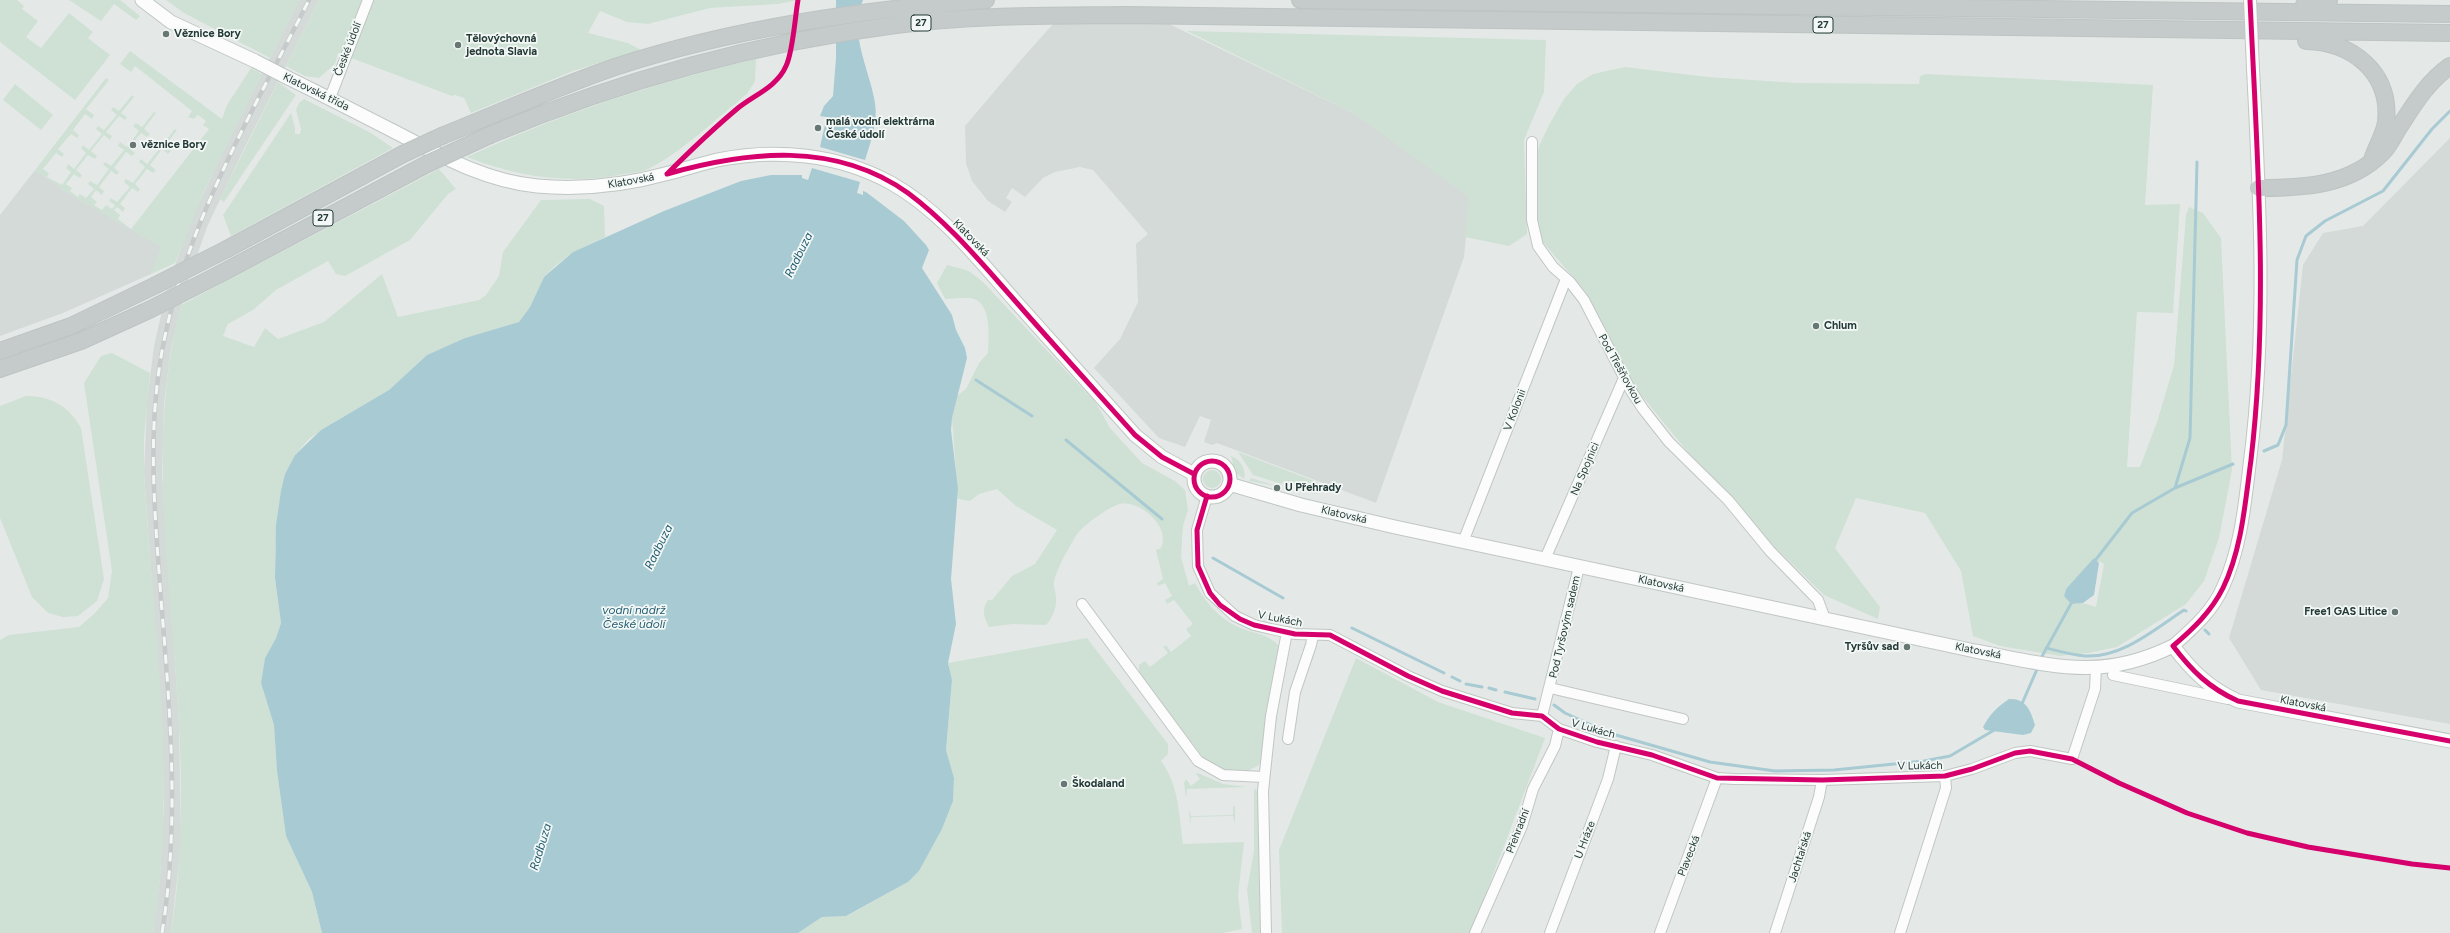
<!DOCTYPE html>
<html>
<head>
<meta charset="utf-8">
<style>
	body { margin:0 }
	canvas { display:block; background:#e4e9e7 }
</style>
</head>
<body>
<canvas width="2450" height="933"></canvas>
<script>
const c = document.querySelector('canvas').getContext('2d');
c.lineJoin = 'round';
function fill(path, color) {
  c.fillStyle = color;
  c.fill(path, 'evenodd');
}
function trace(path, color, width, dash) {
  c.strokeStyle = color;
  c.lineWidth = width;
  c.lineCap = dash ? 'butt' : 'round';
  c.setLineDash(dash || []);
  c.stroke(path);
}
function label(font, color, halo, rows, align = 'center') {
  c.font = font + ' Figtree,sans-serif';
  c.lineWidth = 3.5;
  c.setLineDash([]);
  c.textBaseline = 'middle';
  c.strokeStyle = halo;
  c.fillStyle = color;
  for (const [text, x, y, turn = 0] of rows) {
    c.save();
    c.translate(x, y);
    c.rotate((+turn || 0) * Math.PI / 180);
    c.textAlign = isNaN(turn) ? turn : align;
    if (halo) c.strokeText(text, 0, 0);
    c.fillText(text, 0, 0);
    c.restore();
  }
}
fill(new Path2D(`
	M 299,0 L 319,0 L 242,153 L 207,227 L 185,290 L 171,349 L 164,403 L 162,473 L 179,723 L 181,844 L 171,933 L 153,933 L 160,877 L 164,806 L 162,724 L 144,473 L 147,402 L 154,346 L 168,285 L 191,220 L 226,145 Z
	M 1132,6 L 1355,114 L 1470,197 L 1464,257 L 1376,503 L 1217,443 L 1212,445 L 1204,442 L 1211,420 L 1200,416 L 1185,447 L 1159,438 L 1094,368 L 1120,339 L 1138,302 L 1136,244 L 1148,234 L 1093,170 L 1080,167 L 1055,172 L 1043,178 L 1025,197 L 1012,188 L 1006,198 L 1012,202 L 1005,212 L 988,201 L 972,181 L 966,163 L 965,126 L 1027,53 L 1055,22 L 1073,8 Z
	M 2450,138 L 2450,724 L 2261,690 L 2229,638 L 2282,460 L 2303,265 L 2323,233 L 2363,226 Z
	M 35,170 L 68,193 L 162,247 L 151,274 L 63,313 L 0,336 L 0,215 Z`), '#d3dad7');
fill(new Path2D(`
	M 0,0 L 17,0 L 24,6 L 22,9 L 38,21 L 26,37 L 41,48 L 69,13 L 93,32 L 88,38 L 110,55 L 75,100 L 0,42 Z
	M 69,0 L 120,0 L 140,16 L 136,20 L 114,4 L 101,21 Z
	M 166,0 L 299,0 L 270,58 L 184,13 Z
	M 319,0 L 798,0 L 778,4 L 710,8 L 648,24 L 627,22 L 600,11 L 588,33 L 628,43 L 641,50 L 573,71 L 471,113 L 464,98 L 455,95 L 452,96 L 338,53 L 335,64 L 319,78 L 305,76 L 286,66 Z
	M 1187,31 L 1546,40 L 1544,92 L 1524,140 L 1527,234 L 1509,246 L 1465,237 L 1469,197 L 1355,114 Z
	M 130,51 L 222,119 L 227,105 L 251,68 L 262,74 L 204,191 L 175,263 L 151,274 L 161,247 L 68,193 L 35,170 L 106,78 L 109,80 L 86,109 L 94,115 L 92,119 L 85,114 L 73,130 L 79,135 L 77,138 L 71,134 L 58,149 L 64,154 L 62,157 L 56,153 L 43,169 L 49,173 L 47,177 L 62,185 L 71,172 L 66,168 L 68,164 L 74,169 L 86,153 L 81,148 L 83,145 L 89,150 L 102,134 L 96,129 L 98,126 L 104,130 L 117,115 L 111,110 L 113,107 L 119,111 L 132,95 L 134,97 L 121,113 L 127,117 L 125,120 L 119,116 L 106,132 L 112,136 L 110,140 L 104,135 L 91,151 L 97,156 L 95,159 L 88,155 L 76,170 L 82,175 L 80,178 L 74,174 L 66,184 L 72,188 L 70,191 L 78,197 L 80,194 L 86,198 L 94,189 L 88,184 L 90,181 L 97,185 L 109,169 L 103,165 L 105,162 L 111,166 L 124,150 L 118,146 L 120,142 L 127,147 L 139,131 L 133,126 L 136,123 L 142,127 L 154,112 L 156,113 L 144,129 L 150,134 L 147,137 L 141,133 L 129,148 L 135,153 L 132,156 L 126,152 L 114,168 L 119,172 L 117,175 L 111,171 L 99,187 L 104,191 L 102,195 L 96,190 L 91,197 L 97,202 L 94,205 L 102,210 L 106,205 L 112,209 L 115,205 L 109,201 L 111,198 L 117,202 L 130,187 L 124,182 L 126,179 L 133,183 L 145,167 L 139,162 L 141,159 L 147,164 L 160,148 L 154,143 L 156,140 L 163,144 L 175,129 L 177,130 L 165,146 L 171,151 L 168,154 L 162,149 L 150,165 L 156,170 L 153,173 L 147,169 L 135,184 L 140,189 L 138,192 L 132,188 L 120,204 L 125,208 L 123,212 L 117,207 L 114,210 L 120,215 L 118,219 L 131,229 L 209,129 L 203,125 L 206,121 L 198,115 L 194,119 L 188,117 L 192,111 L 135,66 L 131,72 L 120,64 Z
	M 756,59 L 755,81 L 747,94 C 719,116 680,154 648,169 C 641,172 632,173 624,174 C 571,185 517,177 467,157 C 560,114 657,82 756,59 Z
	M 1625,67 L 1708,77 L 1797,83 L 1919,84 L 1920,76 L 1926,74 L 2153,85 L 2145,205 L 2180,204 L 2173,313 L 2137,312 L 2127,467 L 2140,467 L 2157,422 L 2174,365 L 2186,215 L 2189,207 L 2203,213 L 2221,238 L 2232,470 L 2219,538 L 2204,581 L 2186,604 L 2117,647 L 2088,653 L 2060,656 L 2000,646 L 1973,636 L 1961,571 L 1925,513 L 1856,498 L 1835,548 L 1880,607 L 1878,619 L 1824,595 L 1754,527 L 1691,456 L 1633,385 L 1586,292 L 1542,241 L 1536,226 L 1535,162 L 1539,146 L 1549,125 L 1564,99 L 1577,84 L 1593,74 ZM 2099,561 L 2104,564 L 2096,607 L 2083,603 L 2071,604 L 2064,596 L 2066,589 Z
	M 278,82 L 296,95 L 224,202 L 220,199 Z
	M 15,84 L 53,115 L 41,130 L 3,100 Z
	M 304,99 L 371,133 L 393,148 L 231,236 L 223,215 L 291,113 L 295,128 L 295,134 L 300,134 L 301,129 L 296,110 L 299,103 Z
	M 439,169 L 456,189 L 448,194 L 410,240 L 345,276 L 336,274 L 328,261 L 276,290 L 253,310 L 228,324 L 223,336 L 254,347 L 265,328 L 278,339 L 324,322 L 382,274 L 398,317 L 479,300 L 486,295 L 499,276 L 503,252 L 541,200 L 590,199 L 604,206 L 605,237 L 573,252 L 554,267 L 544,277 L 530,307 L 519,322 L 465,338 L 427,355 L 389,390 L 321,430 L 308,440 L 295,455 L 285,474 L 278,511 L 275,552 L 275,578 L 281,623 L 276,638 L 265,658 L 261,683 L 274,725 L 277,771 L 286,836 L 312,892 L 322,933 L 171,933 C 187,836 181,737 173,639 C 164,528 152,415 181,305 Z
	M 947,265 C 969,271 967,268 985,284 L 1096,403 L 1110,428 L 1142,463 L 1175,481 L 1185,490 L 1188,510 L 1183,526 L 1181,557 L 1189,586 L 1195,583 C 1207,605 1222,622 1246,630 C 1259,634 1269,635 1279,646 L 1262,757 L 1259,765 L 1246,772 L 1226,772 L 1205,760 L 1139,674 L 1139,665 L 1145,661 L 1150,667 L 1168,653 L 1163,647 L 1166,645 L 1171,652 L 1191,636 L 1186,629 L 1193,624 L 1174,600 L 1167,604 L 1165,600 L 1172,596 L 1165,583 L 1158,586 L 1157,583 L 1163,579 L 1156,550 L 1161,548 C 1171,528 1141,500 1120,504 C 1110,506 1084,525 1078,533 C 1071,543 1056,570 1054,582 C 1053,587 1056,592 1056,597 C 1057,607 1053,617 1046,625 L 1012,624 L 989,627 C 984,618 981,609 988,600 L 992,600 L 1012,576 L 1035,564 L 1057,530 L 1016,506 L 997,489 L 979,494 L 970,501 L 958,499 L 952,418 L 957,396 L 966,389 L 979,363 L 988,353 C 989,337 992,301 970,298 C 962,297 953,299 945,299 L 937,283 Z
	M 112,353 L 150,373 L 144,438 L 144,473 C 153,626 178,781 153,933 L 0,933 L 0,640 L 9,635 L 79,627 L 94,614 L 108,598 L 112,571 L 84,383 L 101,356 Z
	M 26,396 C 51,396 69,406 81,428 L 104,579 L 97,601 L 78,616 L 63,617 L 48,613 L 32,597 L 0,518 L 0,406 Z
	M 1238,452 L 1330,487 L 1329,490 L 1315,494 L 1291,487 L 1292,484 L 1283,481 L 1282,484 L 1253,475 Z
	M 1231,456 C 1240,459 1247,470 1244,479 L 1235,472 Z
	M1203 479a9 9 0 1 1 18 0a9 9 0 1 1-18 0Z
	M 1251,478 L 1276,486 L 1249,481 Z
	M 1087,638 L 1168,744 L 1168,754 L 1161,761 C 1179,785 1179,815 1183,844 L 1244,842 L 1238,895 L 1242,929 L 1223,933 L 798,933 L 822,917 L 846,916 L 856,911 L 908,882 L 919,871 L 942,829 L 953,801 L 954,778 L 946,750 L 952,681 L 948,663 Z
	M 1356,658 L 1438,702 L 1545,738 L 1471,933 L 1282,933 L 1279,850 Z
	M 1198,773 L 1223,784 L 1247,787 L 1187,789 L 1186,798 L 1184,783 L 1186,779 L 1191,786 L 1200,779 L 1196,774 Z
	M 1254,788 L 1260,795 L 1261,933 L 1252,933 L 1247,890 L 1254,851 Z
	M 1233,806 L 1235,807 L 1235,824 L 1233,816 L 1191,817 L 1190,825 L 1189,808 L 1191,816 L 1233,815 Z`), '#cfe1d5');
fill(new Path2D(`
	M 836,0 L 863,0 C 848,33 870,70 875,103 C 878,122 871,141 865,160 L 820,147 L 826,120 L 826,117 L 820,116 L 824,106 L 833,96 L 836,58 Z
	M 812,168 L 860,182 L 857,193 L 863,195 L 863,191 L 866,192 L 904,221 L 926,245 L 929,250 L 922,268 L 952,315 L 956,330 L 965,348 L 967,358 L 952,418 L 951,430 L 958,489 L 951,579 L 956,624 L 948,663 L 952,680 L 946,750 L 954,778 L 953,801 L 942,829 L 919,871 L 908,882 L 846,916 L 822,917 L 798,933 L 322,933 L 312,892 L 286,836 L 277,771 L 274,725 L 261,683 L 265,658 L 276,638 L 281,623 L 275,578 L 276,525 L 281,491 L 285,474 L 295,455 L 321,430 L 389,390 L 427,355 L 465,338 L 519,322 L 530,307 L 544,277 L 573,252 L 664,211 L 741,181 L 771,175 L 802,175 L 802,178 L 808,180 Z
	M 2094,558 L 2099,563 L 2094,595 L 2083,603 L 2071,604 L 2064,596 L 2066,589 Z
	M 2009,699 C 2026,698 2031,711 2035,725 L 2031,733 L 2023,735 L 1985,730 L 1983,727 C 1990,714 1997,707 2009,699 Z`), '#a8cad3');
trace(new Path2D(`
	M 976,380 L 1032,416
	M 1066,440 L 1162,519
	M 2264,451 L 2278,445 L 2286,425 L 2297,260 L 2306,236 L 2325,221 L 2383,191 L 2432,129 L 2450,111
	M 2175,488 L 2190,438 L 2197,162
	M 1213,558 L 1283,598
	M 2094,562 L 2132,513 L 2175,488 L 2233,464
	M 1352,628 L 1444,673
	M 2205,630 L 2209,634
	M 2046,648 C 2058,651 2072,655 2085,656 C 2122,658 2155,629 2184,610 L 2186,611
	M 2040,660 L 2073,600
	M 1452,677 L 1460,681
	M 1466,684 L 1482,687
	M 1489,688 L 1496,690
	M 1505,692 L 1535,699
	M 1554,705 L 1565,713 L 1609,733 L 1710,762 L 1775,771 L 1834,770 L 1924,761 L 1950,756 L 1996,729
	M 2021,706 L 2038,667`), '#a8cad3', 3);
const minor = new Path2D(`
	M 330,98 L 368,0
	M 1532,142 L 1532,220 L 1538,246 L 1553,267 L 1570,282 L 1584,300 L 1630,389 L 1643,409 L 1669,442 L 1728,500 L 1770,551 L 1818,600 L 1825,619
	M 1207,496 L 1197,530 L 1198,566 L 1210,593 L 1235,616 L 1254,625 L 1271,629 L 1295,634 L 1330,635 L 1408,676 L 1442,691 L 1512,713 L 1542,716 L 1559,729 L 1597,742 L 1652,755 L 1717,778 L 1734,779 L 1822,780 L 1945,776 L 1972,769 L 2015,753 L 2030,751 L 2072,759 L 2095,689 L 2096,668
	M 1463,542 L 1566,279
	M 1545,559 L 1624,378
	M 1082,604 L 1198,761 L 1223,775 L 1264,777
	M 2113,675 L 2228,699
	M 1550,688 L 1683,719
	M 1542,716 L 1579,567
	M 1288,739 L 1295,692 L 1311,645 L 1313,635
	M 1266,933 L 1263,791 L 1271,716 L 1287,632
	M 1475,933 L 1522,826 L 1533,789 L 1555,746 L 1559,729
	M 1550,933 L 1608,779 L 1616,746
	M 1660,933 L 1717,778
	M 1775,933 L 1819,797 L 1822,780
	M 1900,933 L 1946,788 L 1945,776`);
const tertiary = new Path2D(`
	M 2173,646 C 2193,628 2212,612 2223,587 C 2241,548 2245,503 2250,461 C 2267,328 2260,202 2253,69`);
const secondary = new Path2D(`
	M 142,0 L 171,22 L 255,61
	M 288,78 C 325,96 362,115 399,134 C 443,157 486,181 537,186 C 581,190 626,185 669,173 C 685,169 701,164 717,160 C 776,148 838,154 891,183 C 941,211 978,259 1016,302 C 1055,346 1095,390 1135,435 L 1162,457 L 1194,474
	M1194 479a18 18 0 1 1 36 0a18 18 0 1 1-36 0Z
	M 1229,484 L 1301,505 L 1395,527 L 1975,651 C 2051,665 2100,682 2173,646 C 2192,671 2209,688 2238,701 L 2450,741`);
const trunk = new Path2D(`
	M 1300,0 L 2450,14
	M 2304,5 L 2329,0
	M 2306,41 C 2353,42 2391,73 2386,122 C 2384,135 2376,147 2372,160
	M 444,135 C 501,112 557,87 615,67 C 734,28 861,10 986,0
	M 490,135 C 621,80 755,43 896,25 C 970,15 1050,16 1125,15 L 2450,33
	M 2259,188 C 2304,188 2350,186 2383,152 C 2389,146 2394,136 2398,129 C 2413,106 2427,82 2450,66
	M 227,249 L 403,154
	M 220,274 L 427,164
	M 0,351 L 71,326 L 154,286
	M 0,369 L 81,341 L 149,310`);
trace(minor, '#c1c6c4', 12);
trace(tertiary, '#c1c6c4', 14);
trace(secondary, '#c0c7c4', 15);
trace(trunk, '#bdc4c3', 18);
trace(minor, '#fbfcfb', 10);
trace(tertiary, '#fbfcfb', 12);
trace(secondary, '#fbfcfb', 13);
trace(trunk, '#c4cbca', 16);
const rail = new Path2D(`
	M 162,933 C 180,822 170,710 161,599 C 156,528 149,457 157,386 C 172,247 247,123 309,0`);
trace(rail, '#c7caca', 4.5);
trace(rail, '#f3f8f6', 3, [9]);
const tertiaryBridge = new Path2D(`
	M 2250,0 L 2253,69`);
const secondaryBridge = new Path2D(`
	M 255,61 L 288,78`);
const trunkBridge = new Path2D(`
	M 403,154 L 444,135
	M 427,164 L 490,135
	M 154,286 L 227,249
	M 149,310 L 220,274`);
trace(tertiaryBridge, '#c1c6c4', 14, []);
trace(secondaryBridge, '#c0c7c4', 15, []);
trace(trunkBridge, '#bdc4c3', 18, []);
trace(tertiaryBridge, '#fbfcfb', 12);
trace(secondaryBridge, '#fbfcfb', 13);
trace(trunkBridge, '#c4cbca', 16);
trace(new Path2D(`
	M 2250,0 C 2257,154 2269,307 2251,460 C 2245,503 2242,549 2223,588 C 2211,612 2193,629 2173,646 C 2192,671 2209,688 2238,701 L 2450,741
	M 668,173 C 691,150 713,129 738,108 C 754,95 777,87 786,66 C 793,52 795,17 798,0
	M 667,174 C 748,151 835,141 908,193 C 947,222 978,259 1010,295 C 1051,342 1093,388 1135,435 L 1162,457 L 1194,474
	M1194 479a18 18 0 1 1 36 0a18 18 0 1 1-36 0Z
	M 1207,496 L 1197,530 L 1198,566 L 1210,593 L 1220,605 L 1240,619 L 1254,625 L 1295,634 L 1330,635 L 1408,676 L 1442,691 L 1512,713 L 1542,716 L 1559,729 L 1597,742 L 1652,755 L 1717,778 L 1822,780 L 1945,776 L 1972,769 L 2015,753 L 2030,751 L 2072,759 L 2119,783 L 2187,813 L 2247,833 L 2308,847 L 2412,864 L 2450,868`), '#d6006c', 5);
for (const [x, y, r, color] of [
	[166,34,4,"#677774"],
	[458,45,4,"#677774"],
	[818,128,4,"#677774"],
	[133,145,4,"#677774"],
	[1816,326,4,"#677774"],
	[1277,488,4,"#677774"],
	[2395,612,4,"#677774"],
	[1907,647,4,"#677774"],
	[1064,784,4,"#677774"]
]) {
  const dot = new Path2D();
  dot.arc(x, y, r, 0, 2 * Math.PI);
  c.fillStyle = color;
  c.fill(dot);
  trace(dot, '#f3f8f6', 1.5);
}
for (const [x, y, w] of [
	[921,23,20],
	[1823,25,20],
	[323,218,20]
]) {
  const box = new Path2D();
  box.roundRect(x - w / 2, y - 8, w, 16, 3);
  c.fillStyle = '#f3f8f6';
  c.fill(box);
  trace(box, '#243a36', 1);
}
label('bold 10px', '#243a36', null, [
	["27",921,23],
	["27",1823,25],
	["27",323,218]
]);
label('bold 11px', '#243a36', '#f3f8f6', [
	["Věznice Bory",174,34],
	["Tělovýchovná",466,39],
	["jednota Slavia",466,52],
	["malá vodní elektrárna",826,122],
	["České údolí",826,135],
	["věznice Bory",141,145],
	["Chlum",1824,326],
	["U Přehrady",1285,488],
	["Free1 GAS Litice",2387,612,"right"],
	["Tyršův sad",1899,647,"right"],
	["Škodaland",1072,784]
], 'left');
label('11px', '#243a36', '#f3f8f6', [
	["České údolí",348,49,-69],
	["Klatovská třída",316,92,26],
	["Klatovská",631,181,-10],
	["Klatovská",971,238,46],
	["Pod Třešňovkou",1620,369,61],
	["V Kolonii",1515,410,-69],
	["Na Spojnici",1585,469,-67],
	["Klatovská",1344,515,13],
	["Klatovská",1661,584,12],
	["V Lukách",1280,619,11],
	["Pod Tyršovým sadem",1565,627,-77],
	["Klatovská",1978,651,11],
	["Klatovská",2303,704,11],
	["V Lukách",1593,729,16],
	["V Lukách",1920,766,-1],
	["Přehradní",1518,831,-69],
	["U Hráze",1585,840,-69],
	["Plavecká",1689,856,-69],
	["Jachtařská",1800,857,-72]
]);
label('italic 12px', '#235d71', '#f3f8f6', [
	["Radbuza",799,255,-64],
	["Radbuza",659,547,-64],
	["vodní nádrž",634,610],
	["České údolí",634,624],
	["Radbuza",541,847,-73]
]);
</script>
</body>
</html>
